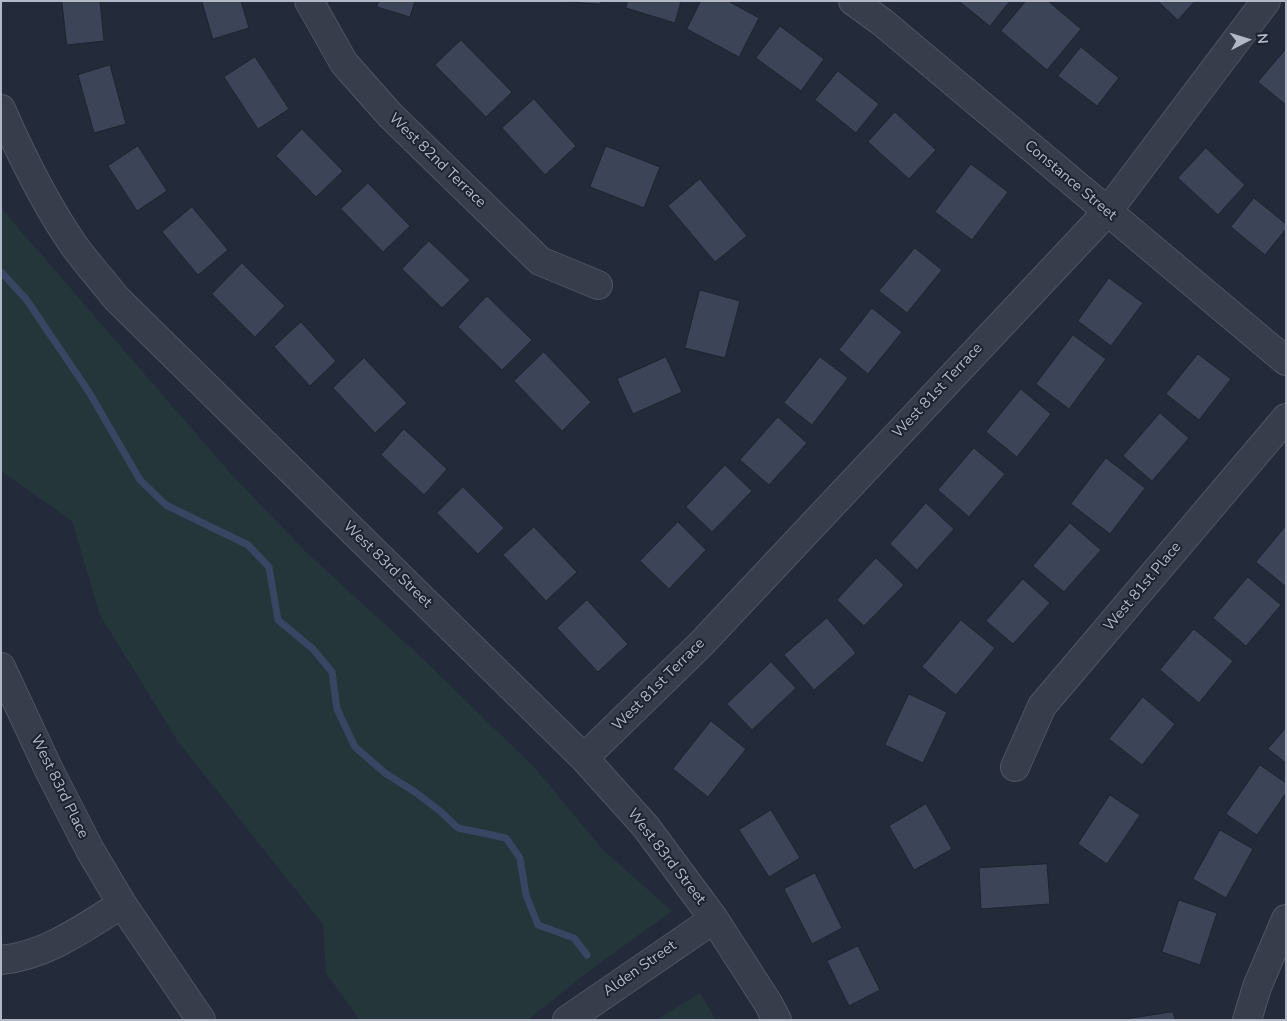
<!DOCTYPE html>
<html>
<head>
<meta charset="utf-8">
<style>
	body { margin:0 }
	#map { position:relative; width:1287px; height:1021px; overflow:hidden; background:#232a3a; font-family:"Nunito Sans",sans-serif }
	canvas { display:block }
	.frame { position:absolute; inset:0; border:2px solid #b2b8c6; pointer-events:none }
	.north { position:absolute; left:1222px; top:15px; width:50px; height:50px; -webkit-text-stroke:4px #1c222f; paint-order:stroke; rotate:85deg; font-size:14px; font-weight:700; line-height:20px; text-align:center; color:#b2b8c6 }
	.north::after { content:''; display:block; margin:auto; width:18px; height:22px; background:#b2b8c6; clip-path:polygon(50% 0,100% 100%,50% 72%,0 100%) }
</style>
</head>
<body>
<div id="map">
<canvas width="1287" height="1021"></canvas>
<div class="frame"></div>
<div class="north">N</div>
</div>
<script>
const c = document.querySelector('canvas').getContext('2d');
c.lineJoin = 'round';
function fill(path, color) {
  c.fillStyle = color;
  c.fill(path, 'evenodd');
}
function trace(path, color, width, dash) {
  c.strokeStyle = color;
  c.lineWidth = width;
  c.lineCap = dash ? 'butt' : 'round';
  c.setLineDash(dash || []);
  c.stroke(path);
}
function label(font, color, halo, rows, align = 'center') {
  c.font = font + ' "Nunito Sans",sans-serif';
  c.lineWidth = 4;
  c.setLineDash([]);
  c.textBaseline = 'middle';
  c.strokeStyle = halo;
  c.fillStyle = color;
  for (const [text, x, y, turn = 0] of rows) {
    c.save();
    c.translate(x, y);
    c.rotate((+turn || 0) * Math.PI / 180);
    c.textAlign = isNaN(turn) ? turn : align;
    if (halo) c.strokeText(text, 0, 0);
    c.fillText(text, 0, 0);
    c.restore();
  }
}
fill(new Path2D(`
	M 1,208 L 231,474 L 306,552 L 424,660 L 536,769 L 603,850 L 672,911 L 585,974 L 528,1020 L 360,1020 L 326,973 L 323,924 L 179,743 L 100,615 L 72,521 L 1,471 Z
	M 700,993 L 716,1020 L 656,1020 Z`), '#25363b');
trace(new Path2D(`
	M 1,272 L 26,299 L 89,392 L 140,480 L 166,505 L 248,545 L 269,567 L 278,620 L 313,649 L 332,672 L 337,709 L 355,747 L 385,773 L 415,792 L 440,811 L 458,828 L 506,838 L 520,858 L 526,895 L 538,925 L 574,938 L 587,955`), '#394663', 7);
const building = new Path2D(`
	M 62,1 L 100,1 L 104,41 L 67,45 Z
	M 202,1 L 241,1 L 249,28 L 213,39 Z
	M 379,1 L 415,1 L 410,17 L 377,7 Z
	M 558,1 L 601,1 L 600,4 Z
	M 628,1 L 681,1 L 675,23 L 626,8 Z
	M 701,1 L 728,1 L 759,18 L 739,57 L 687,29 Z
	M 959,1 L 1010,1 L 990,26 Z
	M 1026,1 L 1048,1 L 1081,29 L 1047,70 L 1001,31 Z
	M 1158,1 L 1195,1 L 1178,20 Z
	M 780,26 L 824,59 L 801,91 L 756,58 Z
	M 461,40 L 512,92 L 486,117 L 435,65 Z
	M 1081,47 L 1119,78 L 1097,106 L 1058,76 Z
	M 1286,49 L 1286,105 L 1258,82 Z
	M 255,57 L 289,109 L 258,129 L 224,77 Z
	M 110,65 L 126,124 L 94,133 L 78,75 Z
	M 838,71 L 879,104 L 856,133 L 815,100 Z
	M 534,99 L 576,146 L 545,175 L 502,128 Z
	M 895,112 L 936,150 L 909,179 L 868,142 Z
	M 302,129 L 343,171 L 316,197 L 276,156 Z
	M 138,146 L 167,191 L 137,211 L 108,166 Z
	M 606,146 L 660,167 L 644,208 L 590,187 Z
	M 1206,148 L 1245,185 L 1218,215 L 1178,178 Z
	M 971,164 L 1008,192 L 972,240 L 935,212 Z
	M 700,179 L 747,236 L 715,262 L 668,206 Z
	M 368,183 L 410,226 L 383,252 L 341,209 Z
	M 1254,198 L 1286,224 L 1286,229 L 1265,255 L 1231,227 Z
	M 192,207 L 228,250 L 198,275 L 162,232 Z
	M 429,241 L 470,280 L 442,308 L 402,269 Z
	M 915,248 L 942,270 L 907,313 L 879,291 Z
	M 242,263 L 285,306 L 255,337 L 212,294 Z
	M 1109,278 L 1143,303 L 1111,346 L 1078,321 Z
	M 700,290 L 740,301 L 725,358 L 685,348 Z
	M 487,296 L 532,340 L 502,370 L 458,327 Z
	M 872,308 L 902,332 L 868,374 L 839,350 Z
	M 301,322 L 336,361 L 310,386 L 274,347 Z
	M 1073,335 L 1106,359 L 1069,409 L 1036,384 Z
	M 544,352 L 591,402 L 562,431 L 514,381 Z
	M 1198,354 L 1231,379 L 1199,420 L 1166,394 Z
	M 666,357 L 682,392 L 633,414 L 617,379 Z
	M 820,357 L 848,378 L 812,425 L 784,403 Z
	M 364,358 L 407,403 L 375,433 L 333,388 Z
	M 1021,389 L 1051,414 L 1017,457 L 986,432 Z
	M 1160,413 L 1189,438 L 1152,481 L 1123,456 Z
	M 778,417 L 807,443 L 769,485 L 740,460 Z
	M 404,429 L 447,469 L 424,495 L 381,455 Z
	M 974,448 L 1005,474 L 969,517 L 938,490 Z
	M 1106,458 L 1145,488 L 1110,534 L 1071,504 Z
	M 725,465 L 752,491 L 712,532 L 686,507 Z
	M 463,487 L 504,528 L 478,554 L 437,513 Z
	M 926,503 L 954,529 L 917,570 L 890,544 Z
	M 678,522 L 706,550 L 669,589 L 640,561 Z
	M 1070,523 L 1101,550 L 1064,592 L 1033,566 Z
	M 1286,526 L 1286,586 L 1285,586 L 1256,562 Z
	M 534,527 L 577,572 L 546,601 L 503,555 Z
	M 876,558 L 904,585 L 864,626 L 837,600 Z
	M 1248,577 L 1281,605 L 1246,646 L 1213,618 Z
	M 1023,579 L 1050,603 L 1013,644 L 986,621 Z
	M 587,600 L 628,644 L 598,672 L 557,628 Z
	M 827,618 L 856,653 L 814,690 L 784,655 Z
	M 961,620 L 995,648 L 956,695 L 922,667 Z
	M 1194,629 L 1233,661 L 1199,703 L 1160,670 Z
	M 771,662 L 796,688 L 752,730 L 727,704 Z
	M 909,694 L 947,712 L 923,763 L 885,745 Z
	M 1143,697 L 1175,724 L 1142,765 L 1109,739 Z
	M 711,721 L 746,749 L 708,797 L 673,769 Z
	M 1286,728 L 1286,763 L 1268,749 Z
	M 1260,765 L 1286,783 L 1286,793 L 1257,835 L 1226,814 Z
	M 1110,795 L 1140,815 L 1107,864 L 1078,844 Z
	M 926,804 L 952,849 L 914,870 L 889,826 Z
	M 771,810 L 800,858 L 769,877 L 739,830 Z
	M 1220,830 L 1253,849 L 1226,898 L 1193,879 Z
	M 1047,864 L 1050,904 L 981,909 L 979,868 Z
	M 815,873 L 842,928 L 812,944 L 784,889 Z
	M 1179,900 L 1217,913 L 1200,965 L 1162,952 Z
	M 858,946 L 880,990 L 849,1006 L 827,961 Z
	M 1173,1012 L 1175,1020 L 1119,1020 Z`);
fill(building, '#3c4557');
trace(building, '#1e2431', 1);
const minor = new Path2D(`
	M 309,1 L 344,63 L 390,115 L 540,261 L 598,285
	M 853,1 L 882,22 L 1286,361
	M 1,109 C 22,157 45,204 75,247 C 88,265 103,281 116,298 L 584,758 L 646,827 L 714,919 L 768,1003 L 777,1020
	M 1,667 L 48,768 L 90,850 L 122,904 L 201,1020
	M 584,758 L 701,644 L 1107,212 L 1266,1
	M 1015,767 L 1042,706 L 1286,418
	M 1,960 C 46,956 85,927 122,904
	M 567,1020 L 714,919
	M 1247,1020 L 1257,987 L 1286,919`);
trace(minor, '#4f5562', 30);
trace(minor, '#373d4a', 28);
label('15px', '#b2b8c6', '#1c222f', [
	["West 82nd Terrace",437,161,44],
	["Constance Street",1070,181,40],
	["West 81st Terrace",938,391,-47],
	["West 83rd Street",387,565,44],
	["West 81st Place",1143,587,-50],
	["West 81st Terrace",659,685,-45],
	["West 83rd Place",59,787,64],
	["West 83rd Street",666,857,52],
	["Alden Street",640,969,-35]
]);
</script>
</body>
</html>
